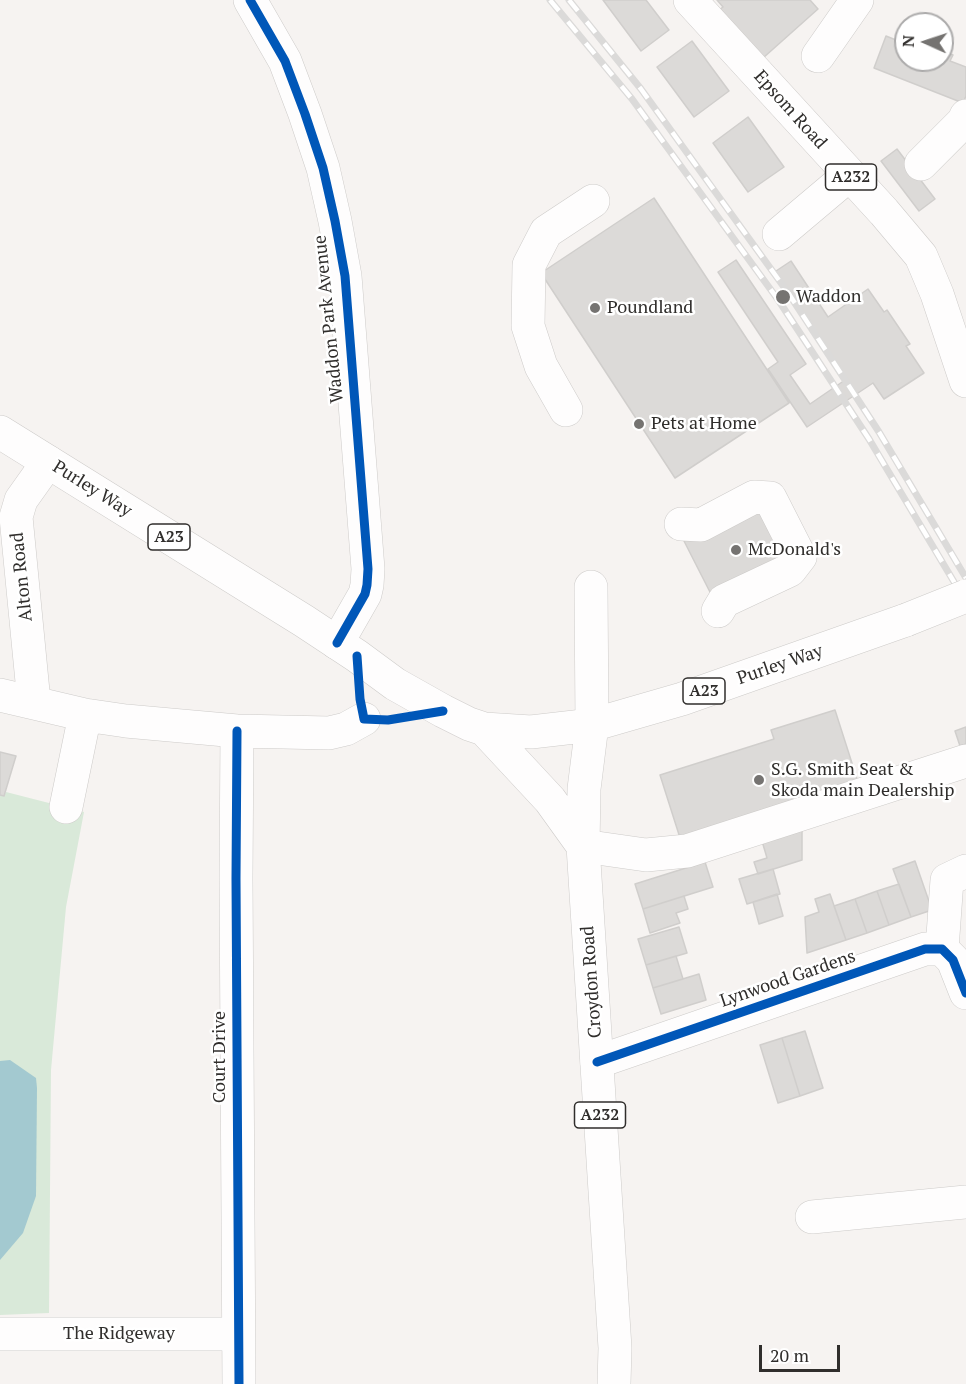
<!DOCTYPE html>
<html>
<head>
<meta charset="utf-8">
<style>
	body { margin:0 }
	#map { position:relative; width:966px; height:1384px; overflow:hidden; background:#f6f3f1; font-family:"PT Serif",serif }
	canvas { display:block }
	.north { position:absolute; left:894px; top:12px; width:60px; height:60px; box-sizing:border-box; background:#fff; border:2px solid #acabab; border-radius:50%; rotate:273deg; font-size:16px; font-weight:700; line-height:24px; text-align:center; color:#302e2c }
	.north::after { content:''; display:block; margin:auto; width:21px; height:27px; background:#757371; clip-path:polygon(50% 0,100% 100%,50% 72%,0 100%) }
	.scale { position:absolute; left:759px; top:1345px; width:81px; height:27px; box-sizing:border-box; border:3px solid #302e2c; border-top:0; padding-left:8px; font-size:18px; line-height:21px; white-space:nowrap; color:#302e2c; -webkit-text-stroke:4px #fff; paint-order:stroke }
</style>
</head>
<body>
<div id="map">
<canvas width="966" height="1384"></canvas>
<div class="north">N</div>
<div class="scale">20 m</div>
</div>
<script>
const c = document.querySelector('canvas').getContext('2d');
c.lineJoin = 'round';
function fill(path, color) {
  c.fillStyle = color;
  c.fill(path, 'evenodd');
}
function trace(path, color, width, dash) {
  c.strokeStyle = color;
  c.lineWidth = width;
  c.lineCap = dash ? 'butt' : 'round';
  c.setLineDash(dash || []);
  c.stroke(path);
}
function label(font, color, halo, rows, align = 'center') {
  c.font = font + ' "PT Serif",serif';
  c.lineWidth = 5;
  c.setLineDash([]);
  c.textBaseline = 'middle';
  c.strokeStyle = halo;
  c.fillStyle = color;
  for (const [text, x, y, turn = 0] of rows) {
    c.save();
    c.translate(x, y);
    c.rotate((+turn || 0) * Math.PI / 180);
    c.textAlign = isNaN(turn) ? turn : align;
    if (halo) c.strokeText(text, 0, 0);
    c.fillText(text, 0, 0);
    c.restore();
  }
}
fill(new Path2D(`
	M 6,792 L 84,812 L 66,907 L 51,1070 L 49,1313 L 0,1315 L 0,795 L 4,796 Z`), '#d9e9d9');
fill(new Path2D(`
	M 10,1060 L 36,1078 L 37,1088 L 36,1196 L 23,1233 L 0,1260 L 0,1061 Z`), '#a3c9d0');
const building = new Path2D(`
	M 603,0 L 646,0 L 669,30 L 641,51 Z
	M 717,0 L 810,0 L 818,9 L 763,58 L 719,10 L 723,7 Z
	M 886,36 L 906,44 L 906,60 L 942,60 L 942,51 L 953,55 L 950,61 L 966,67 L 966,96 L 963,103 L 874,68 Z
	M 692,41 L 729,91 L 694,117 L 657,67 Z
	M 748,117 L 784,167 L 748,192 L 713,143 Z
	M 897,149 L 935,199 L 919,211 L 881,161 Z
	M 654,198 L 789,403 L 675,478 L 541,273 Z
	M 736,260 L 806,364 L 790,375 L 810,404 L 845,380 L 773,273 L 791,261 L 828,317 L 868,289 L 884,312 L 887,310 L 910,344 L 906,346 L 924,373 L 884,399 L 873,383 L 807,427 L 768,369 L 778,362 L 718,272 Z
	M 759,502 L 789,558 L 713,598 L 684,541 Z
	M 835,710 L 859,785 L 681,841 L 660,775 L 774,739 L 771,730 Z
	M 966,727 L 966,744 L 960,746 L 955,731 Z
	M 0,752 L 16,756 L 4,796 L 0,795 Z
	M 802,828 L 802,860 L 758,874 L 754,862 L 767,858 L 762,841 Z
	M 915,861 L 932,910 L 911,917 L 893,869 Z
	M 705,862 L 713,887 L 643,909 L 635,884 Z
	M 773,869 L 780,894 L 747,904 L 739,879 Z
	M 899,884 L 911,917 L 889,925 L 877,891 Z
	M 877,891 L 889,925 L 867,933 L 855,899 Z
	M 777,894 L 783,916 L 759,924 L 753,902 Z
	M 830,894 L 846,940 L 807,953 L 805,917 L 819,912 L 815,899 Z
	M 684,896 L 688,909 L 676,913 L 680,923 L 650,933 L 643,909 Z
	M 855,899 L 867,933 L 846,940 L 834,906 Z
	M 679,927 L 687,953 L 646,965 L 638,939 Z
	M 676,956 L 683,979 L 653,988 L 646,965 Z
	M 699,974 L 706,1000 L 661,1014 L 653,988 Z
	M 805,1031 L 823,1088 L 800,1096 L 782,1038 Z
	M 782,1038 L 800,1096 L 778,1103 L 760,1045 Z`);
fill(building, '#dcdad8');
trace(building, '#d0cecc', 1.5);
const minor = new Path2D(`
	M 250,0 L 285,61 L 305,114 L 323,168 L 335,221 L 345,276 L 368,569 L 367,585 L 365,594 L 337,643
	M 818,56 L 857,0
	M 921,164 L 964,121 L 966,116
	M 779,234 L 849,175
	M 566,410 L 541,366 L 528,326 L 529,265 L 546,232 L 593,201
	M 681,524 L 701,525 L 754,497 L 770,498 L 800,557 L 790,570 L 724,601 L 718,611
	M 591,587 L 592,725
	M 0,695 L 85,715 L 126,721 L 237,731 L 329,733 L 346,729 L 364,719
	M 34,702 L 16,517 L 21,500 L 48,462
	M 237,731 L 236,878 L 239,1384
	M 66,807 L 85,715
	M 583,846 L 646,855 L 687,851 L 966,761
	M 942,949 L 947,880 L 966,871
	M 597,1062 L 925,949 L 942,949 L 953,960 L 966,993
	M 812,1217 L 966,1202
	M 0,1334 L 238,1334`);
const highway = new Path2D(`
	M 690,0 L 884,212 L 921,256 L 937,294 L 966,381
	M 0,432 L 304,621 L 357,656 L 395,684 L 443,711 L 469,724 L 484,729 L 531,732 L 592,725 L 682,699 L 906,620
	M 592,725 L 584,789 L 583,846 L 615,1348 L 614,1384
	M 484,729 L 550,800 L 583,846`);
trace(minor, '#cdcbc9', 34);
trace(highway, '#cdcbc9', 34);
trace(minor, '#fefdfd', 33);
trace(highway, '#fefdfd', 33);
const rail = new Path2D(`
	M 550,0 L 632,99 L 779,301 L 869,439 L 966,602
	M 569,0 L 641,89 L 789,294 L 879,432 L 966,578`);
trace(rail, '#dbdad9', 7);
trace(rail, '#fff', 4.5, [14]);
const highwayBridge = new Path2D(`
	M 906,620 L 966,596`);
trace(highwayBridge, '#cdcbc9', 34, []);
trace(highwayBridge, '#fefdfd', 33);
trace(new Path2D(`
	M 250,0 L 285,61 L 305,114 L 323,168 L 335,221 L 345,276 L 368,569 L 367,585 L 365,594 L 337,643
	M 357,656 L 360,699 L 364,719 L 388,720 L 443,711
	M 237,731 L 236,878 L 239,1384
	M 597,1062 L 925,949 L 942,949 L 953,960 L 966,993`), '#0057b8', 9);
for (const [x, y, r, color] of [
	[783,297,8,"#757371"],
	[595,308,6,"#757371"],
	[639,424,6,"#757371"],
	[736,550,6,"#757371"],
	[759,780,6,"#757371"]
]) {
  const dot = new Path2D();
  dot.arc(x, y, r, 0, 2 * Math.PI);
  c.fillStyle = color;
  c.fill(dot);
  trace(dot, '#fff', 2);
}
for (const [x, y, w] of [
	[851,177,51],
	[169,537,42],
	[704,691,42],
	[600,1115,51]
]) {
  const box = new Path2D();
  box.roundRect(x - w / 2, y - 13, w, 26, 4.5);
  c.fillStyle = '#fff';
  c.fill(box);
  trace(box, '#302e2c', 1.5);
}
label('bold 16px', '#302e2c', null, [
	["A232",851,177],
	["A23",169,537],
	["A23",704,691],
	["A232",600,1115]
]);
label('18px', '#302e2c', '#fff', [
	["Epsom Road",790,110,48],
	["Waddon Park Avenue",329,319,-96],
	["Purley Way",92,489,32],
	["Alton Road",22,577,-96],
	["Purley Way",780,665,-19],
	["Lynwood Gardens",788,979,-19],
	["Croydon Road",592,982,-94],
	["Court Drive",220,1057,-90],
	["The Ridgeway",119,1334]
]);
label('18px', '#302e2c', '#fff', [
	["Waddon",796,297],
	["Poundland",607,308],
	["Pets at Home",651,424],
	["McDonald's",748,550],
	["S.G. Smith Seat &",771,770],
	["Skoda main Dealership",771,791]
], 'left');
</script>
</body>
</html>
